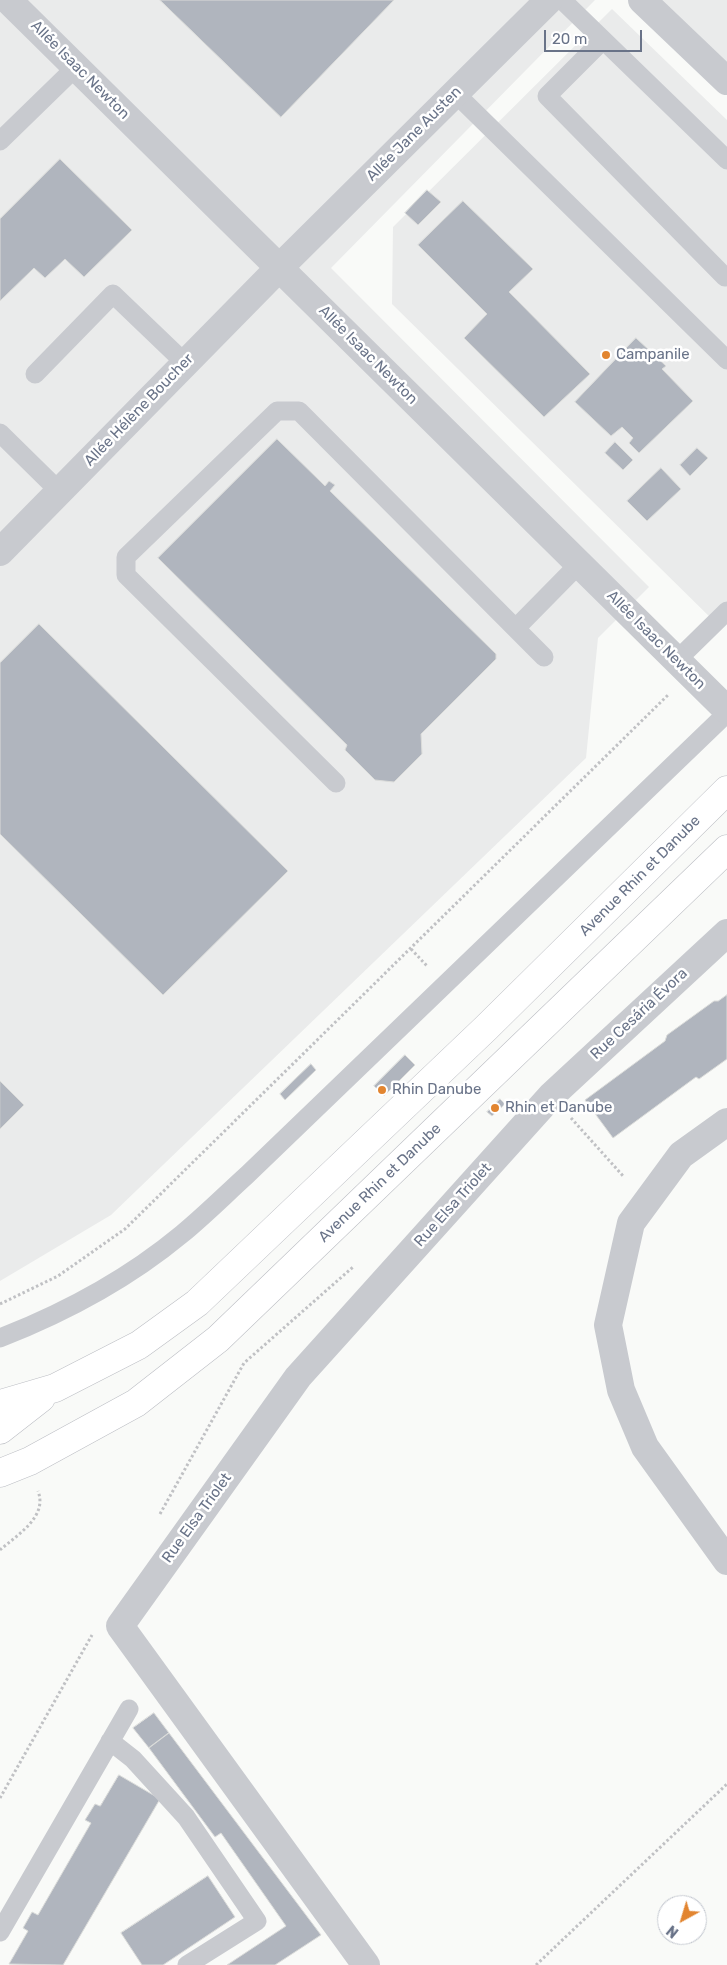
<!DOCTYPE html>
<html>
<head>
<meta charset="utf-8">
<style>
	body { margin:0 }
	#map { position:relative; width:727px; height:1965px; overflow:hidden; background:#f9faf8; font-family:Rubik,sans-serif }
	canvas { display:block }
	.north { position:absolute; left:657px; top:1895px; width:50px; height:50px; box-sizing:border-box; background:#fff; border:1px solid #c3c7cf; border-radius:50%; rotate:219deg; font-size:14px; font-weight:700; line-height:20px; text-align:center; color:#697388 }
	.north::after { content:''; display:block; margin:auto; width:18px; height:22px; background:#e28530; clip-path:polygon(50% 0,100% 100%,50% 72%,0 100%) }
	.scale { position:absolute; left:544px; top:30px; width:98px; height:22px; box-sizing:border-box; border:2px solid #697388; border-top:0; padding-left:6px; font-size:15px; line-height:18px; white-space:nowrap; color:#697388; -webkit-text-stroke:4px #fff; paint-order:stroke }
</style>
</head>
<body>
<div id="map">
<canvas width="727" height="1965"></canvas>
<div class="north">N</div>
<div class="scale">20 m</div>
</div>
<script>
const c = document.querySelector('canvas').getContext('2d');
c.lineJoin = 'round';
function fill(path, color) {
  c.fillStyle = color;
  c.fill(path, 'evenodd');
}
function trace(path, color, width, dash) {
  c.strokeStyle = color;
  c.lineWidth = width;
  c.lineCap = dash ? 'butt' : 'round';
  c.setLineDash(dash || []);
  c.stroke(path);
}
function label(font, color, halo, rows, align = 'center') {
  c.font = font + ' Rubik,sans-serif';
  c.lineWidth = 5;
  c.setLineDash([]);
  c.textBaseline = 'middle';
  c.strokeStyle = halo;
  c.fillStyle = color;
  for (const [text, x, y, turn = 0] of rows) {
    c.save();
    c.translate(x, y);
    c.rotate((+turn || 0) * Math.PI / 180);
    c.textAlign = isNaN(turn) ? turn : align;
    if (halo) c.strokeText(text, 0, 0);
    c.fillText(text, 0, 0);
    c.restore();
  }
}
fill(new Path2D(`
	M 0,0 L 595,0 L 331,268 L 649,587 L 598,638 L 586,758 L 111,1215 L 0,1281 Z
	M 649,0 L 727,0 L 727,73 Z
	M 612,9 L 727,120 L 727,619 L 720,627 L 392,304 L 393,227 Z`), '#eaebeb');
const building = new Path2D(`
	M 160,0 L 394,0 L 281,117 Z
	M 60,159 L 132,230 L 84,277 L 65,259 L 45,278 L 34,268 L 0,301 L 0,219 Z
	M 427,190 L 441,202 L 418,225 L 405,213 Z
	M 463,201 L 533,269 L 509,292 L 590,374 L 544,417 L 464,338 L 487,314 L 418,245 Z
	M 636,338 L 666,366 L 662,369 L 693,401 L 639,453 L 629,443 L 633,438 L 622,427 L 611,436 L 575,402 Z
	M 277,439 L 325,486 L 329,481 L 335,485 L 330,491 L 496,654 L 496,659 L 421,734 L 422,754 L 394,782 L 375,780 L 345,750 L 347,745 L 158,558 Z
	M 615,442 L 633,460 L 623,470 L 605,453 Z
	M 697,448 L 708,458 L 690,476 L 680,465 Z
	M 661,468 L 681,489 L 647,521 L 627,501 Z
	M 39,624 L 288,871 L 163,995 L 0,834 L 0,663 Z
	M 727,995 L 727,1059 L 699,1079 L 696,1077 L 613,1138 L 585,1100 L 665,1041 L 667,1035 L 714,1001 L 718,1001 Z
	M 405,1055 L 415,1065 L 384,1096 L 374,1086 Z
	M 311,1064 L 316,1070 L 285,1100 L 280,1094 Z
	M 0,1081 L 24,1105 L 0,1129 Z
	M 500,1099 L 505,1104 L 492,1116 L 487,1112 Z
	M 154,1713 L 169,1733 L 149,1748 L 133,1728 Z
	M 169,1733 L 321,1935 L 275,1965 L 227,1965 L 286,1926 L 221,1833 L 215,1837 L 149,1748 Z
	M 119,1775 L 160,1799 L 63,1965 L 9,1964 L 28,1931 L 23,1928 L 32,1912 L 38,1915 L 91,1823 L 85,1820 L 95,1804 L 100,1806 Z
	M 208,1876 L 235,1917 L 163,1965 L 142,1965 L 121,1933 Z`);
fill(building, '#b0b5be');
trace(building, '#dbdcda', 1);
const primary = new Path2D(`
	M 0,1404 L 55,1388 L 139,1345 L 197,1303 L 486,1028 L 727,790
	M 0,1430 L 41,1398
	M 0,1473 L 30,1461 L 136,1403 L 218,1339 L 727,849`);
trace(primary, '#bbbdc3', 29);
trace(new Path2D(`
	M 411,949 L 428,967
	M 571,1118 L 624,1177
	M 0,1304 L 58,1276 L 125,1229 L 668,695
	M 160,1514 L 244,1363 L 353,1267
	M 0,1550 C 17,1535 48,1517 38,1491
	M 0,1798 L 92,1635
	M 536,1965 L 727,1784`), '#c0c1c4', 3, [2.5, 2.5]);
trace(new Path2D(`
	M 562,0 L 727,160
	M 603,40 L 547,96 L 725,277
	M 455,93 L 727,360
	M 0,141 L 76,67
	M 35,374 L 113,294 L 185,363
	M 0,433 L 59,491
	M 516,628 L 579,564
	M 677,660 L 727,611
	M 336,783 L 126,575 L 126,557 L 277,411 L 299,411 L 544,657
	M 0,1338 C 64,1313 129,1278 182,1234 C 205,1215 226,1194 247,1175 L 727,713
	M 110,1741 L 133,1759 L 186,1817 L 257,1921 L 187,1965
	M 0,1932 L 129,1709`), '#c8cacf', 19);
trace(new Path2D(`
	M 8,0 L 727,710
	M 642,0 L 727,81
	M 0,552 L 279,268 L 549,0
	M 727,1122 L 681,1155 L 631,1223 L 608,1325 L 621,1390 L 645,1447 L 727,1561
	M 366,1965 L 120,1626 L 298,1377 L 551,1096 L 727,933`), '#c8cacf', 28);
trace(primary, '#fff', 28);
for (const [x, y, r, color] of [
	[606,355,5,"#e28530"],
	[382,1090,5,"#e28530"],
	[495,1108,5,"#e28530"]
]) {
  const dot = new Path2D();
  dot.arc(x, y, r, 0, 2 * Math.PI);
  c.fillStyle = color;
  c.fill(dot);
  trace(dot, '#fff', 2);
}
label('15px', '#697388', '#fff', [
	["Allée Isaac Newton",80,70,45],
	["Allée Jane Austen",414,134,-45],
	["Allée Isaac Newton",368,355,45],
	["Allée Hélène Boucher",139,410,-46],
	["Allée Isaac Newton",656,640,45],
	["Avenue Rhin et Danube",640,876,-45],
	["Rue Cesária Évora",639,1014,-43],
	["Avenue Rhin et Danube",380,1183,-44],
	["Rue Elsa Triolet",453,1205,-48],
	["Rue Elsa Triolet",197,1518,-54]
]);
label('15px', '#697388', '#fff', [
	["Campanile",616,355],
	["Rhin Danube",392,1090],
	["Rhin et Danube",505,1108]
], 'left');
</script>
</body>
</html>
